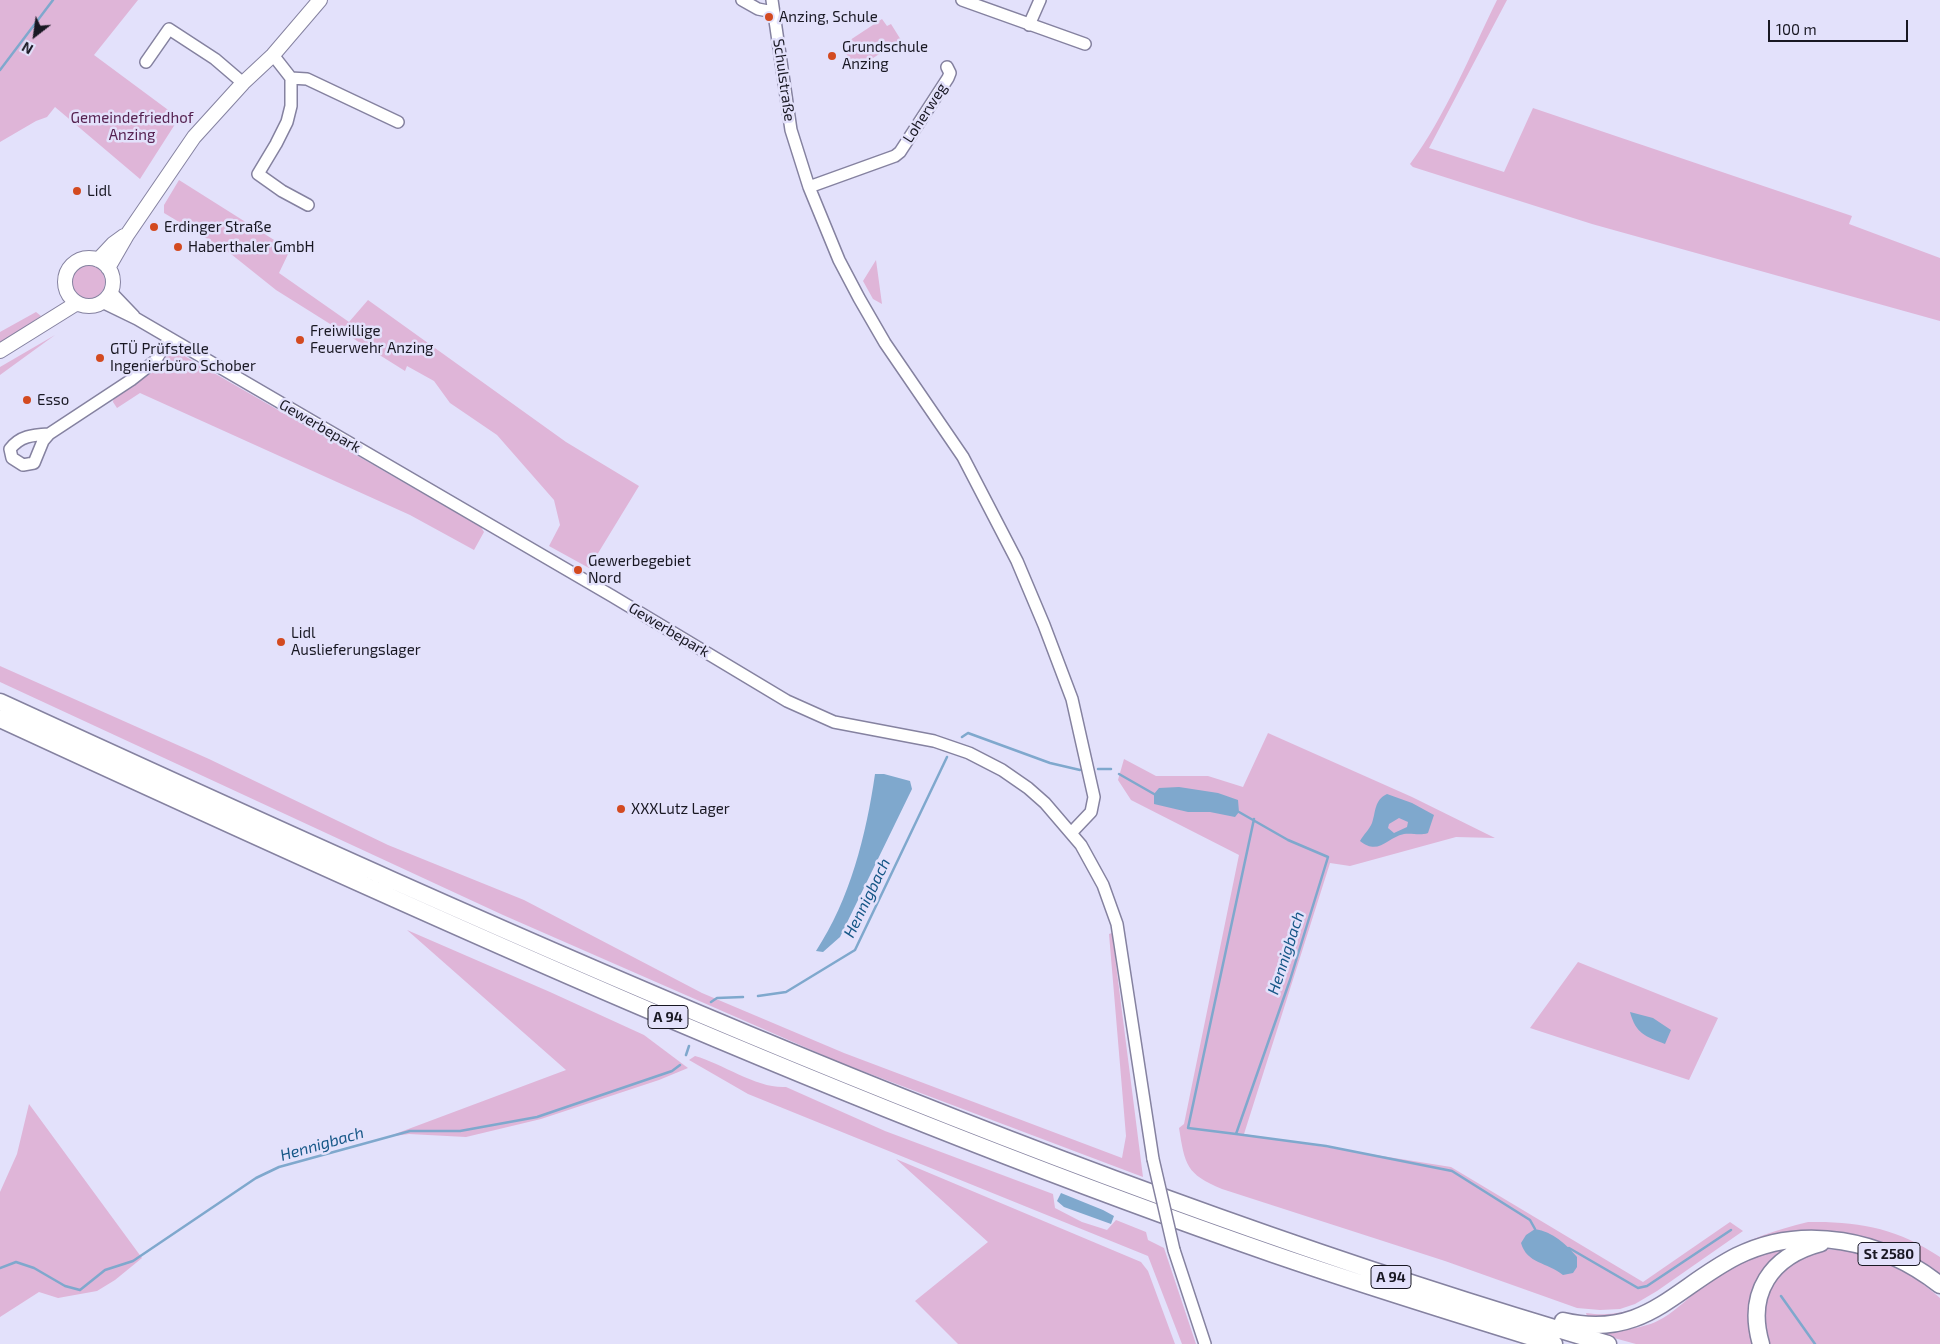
<!DOCTYPE html>
<html>
<head>
<meta charset="utf-8">
<style>
	body { margin:0 }
	#map { position:relative; width:1940px; height:1344px; overflow:hidden; background:#e3e1fb; font-family:"Exo 2",sans-serif }
	canvas { display:block }
	.north { position:absolute; left:10px; top:10px; width:50px; height:50px; -webkit-text-stroke:4px #e3e1fb; paint-order:stroke; rotate:210deg; font-size:14px; font-weight:700; line-height:20px; text-align:center; color:#191823 }
	.north::after { content:''; display:block; margin:auto; width:18px; height:22px; background:#191823; clip-path:polygon(50% 0,100% 100%,50% 72%,0 100%) }
	.scale { position:absolute; left:1768px; top:20px; width:140px; height:22px; box-sizing:border-box; border:2px solid #191823; border-top:0; padding-left:6px; font-size:15px; line-height:18px; white-space:nowrap; color:#191823; -webkit-text-stroke:4px #e3e1fb; paint-order:stroke }
</style>
</head>
<body>
<div id="map">
<canvas width="1940" height="1344"></canvas>
<div class="north">N</div>
<div class="scale">100 m</div>
</div>
<script>
const c = document.querySelector('canvas').getContext('2d');
c.lineJoin = 'round';
function fill(path, color) {
  c.fillStyle = color;
  c.fill(path, 'evenodd');
}
function trace(path, color, width, dash) {
  c.strokeStyle = color;
  c.lineWidth = width;
  c.lineCap = dash ? 'butt' : 'round';
  c.setLineDash(dash || []);
  c.stroke(path);
}
function label(font, color, halo, rows, align = 'center') {
  c.font = font + ' "Exo 2",sans-serif';
  c.lineWidth = 5;
  c.setLineDash([]);
  c.textBaseline = 'middle';
  c.strokeStyle = halo;
  c.fillStyle = color;
  for (const [text, x, y, turn = 0] of rows) {
    c.save();
    c.translate(x, y);
    c.rotate((+turn || 0) * Math.PI / 180);
    c.textAlign = isNaN(turn) ? turn : align;
    if (halo) c.strokeText(text, 0, 0);
    c.fillText(text, 0, 0);
    c.restore();
  }
}
fill(new Path2D(`
	M 0,0 L 138,0 L 94,55 L 179,118 L 140,179 L 55,107 L 47,117 L 36,121 L 0,142 Z
	M 1497,0 L 1507,0 L 1429,148 L 1504,172 L 1533,108 L 1852,216 L 1849,224 L 1940,258 L 1940,321 L 1592,224 L 1413,167 L 1410,164 C 1446,115 1470,55 1497,0 Z
	M 882,19 L 887,26 L 891,24 L 901,40 L 856,69 L 841,46 Z
	M 179,180 L 290,250 L 279,273 L 349,322 L 368,300 L 566,442 L 639,486 L 589,568 L 549,546 L 560,525 L 554,500 L 497,435 L 450,403 L 434,381 L 407,366 L 405,371 L 276,290 L 226,250 L 164,213 L 164,205 Z
	M 876,260 L 882,304 L 873,299 L 863,281 Z
	M71 282a17 17 0 1 1 34 0a17 17 0 1 1-34 0Z
	M 36,312 L 41,316 L 0,344 L 0,332 Z
	M 55,335 L 0,375 L 0,367 Z
	M 171,353 L 181,354 L 481,527 L 484,532 L 474,550 L 410,515 L 140,393 L 117,408 L 113,402 L 114,396 Z
	M 0,666 L 209,759 L 388,845 L 524,900 L 702,993 L 844,1053 L 1122,1158 L 1126,1136 L 1109,934 L 1112,933 L 1143,1177 L 841,1063 L 503,915 L 0,682 Z
	M 1268,733 L 1412,797 L 1495,838 L 1456,837 L 1350,866 L 1330,863 L 1244,1134 L 1451,1167 L 1643,1282 L 1730,1222 L 1743,1231 L 1657,1291 L 1635,1304 L 1620,1309 L 1600,1310 L 1577,1308 L 1445,1261 L 1222,1189 C 1186,1174 1185,1165 1179,1128 L 1184,1124 L 1239,855 L 1131,800 L 1118,780 L 1124,759 L 1156,776 L 1208,776 L 1243,787 Z
	M 407,930 L 550,992 L 644,1035 L 688,1068 L 659,1080 L 541,1119 L 466,1137 L 409,1134 L 387,1137 L 566,1070 Z
	M 1578,962 L 1718,1018 L 1689,1080 L 1530,1028 Z
	M 695,1056 C 723,1064 758,1089 786,1087 L 885,1131 L 1053,1194 L 1055,1208 L 1082,1222 L 1107,1230 L 1116,1220 L 1146,1232 L 1148,1240 L 1164,1248 L 1196,1344 L 1182,1344 L 1148,1256 L 748,1094 L 689,1060 Z
	M 29,1104 L 142,1258 L 115,1280 L 97,1291 L 58,1298 L 39,1292 L 0,1317 L 0,1192 L 17,1154 Z
	M 896,1159 L 1141,1262 L 1148,1271 L 1175,1344 L 958,1344 L 915,1301 L 988,1242 Z
	M 1808,1222 C 1858,1221 1897,1228 1940,1257 L 1940,1277 L 1891,1246 L 1857,1238 L 1777,1240 L 1630,1318 L 1588,1319 L 1586,1313 C 1647,1322 1675,1280 1722,1254 C 1752,1238 1775,1230 1808,1222 Z
	M 1791,1245 L 1771,1266 L 1755,1344 L 1636,1344 L 1592,1332 C 1614,1331 1644,1330 1663,1318 C 1678,1309 1691,1295 1705,1285 C 1730,1265 1760,1253 1791,1245 Z
	M 1817,1249 C 1868,1249 1903,1265 1940,1298 L 1940,1344 L 1764,1344 L 1763,1293 L 1783,1267 Z`), '#dfb5d8');
fill(new Path2D(`
	M 875,774 L 884,774 L 910,781 L 912,789 L 840,937 L 823,952 L 816,951 C 850,899 866,836 875,774 Z
	M 1179,787 L 1218,793 L 1238,800 L 1239,812 L 1235,817 L 1210,812 L 1188,812 L 1154,804 L 1154,794 L 1159,788 Z
	M 1387,794 L 1412,803 L 1434,815 L 1428,833 C 1420,836 1413,833 1404,834 C 1386,838 1379,856 1360,841 C 1364,834 1369,830 1372,823 C 1376,812 1374,800 1387,794 ZM 1399,818 L 1408,822 L 1407,827 L 1394,833 L 1388,828 L 1389,824 Z
	M 1630,1012 L 1653,1018 L 1671,1030 L 1665,1044 C 1645,1036 1636,1034 1630,1012 Z
	M 1061,1193 L 1103,1210 L 1114,1216 L 1111,1224 L 1064,1207 L 1057,1201 Z
	M 1535,1229 C 1553,1232 1566,1244 1577,1257 L 1577,1267 L 1573,1273 L 1563,1275 C 1547,1262 1527,1264 1521,1243 L 1526,1235 Z`), '#7fa8cd');
trace(new Path2D(`
	M 0,70 L 53,0
	M 962,737 L 968,733 L 1050,763 L 1080,770
	M 1098,769 L 1111,769
	M 1119,774 L 1154,794
	M 1239,812 L 1288,840 L 1328,857 L 1290,980 L 1236,1134 L 1326,1146 L 1452,1171 L 1530,1220 L 1535,1229
	M 758,996 L 786,992 L 855,950 L 947,757
	M 711,1002 L 717,998 L 743,997
	M 686,1055 L 689,1046
	M 1236,1134 L 1188,1128 L 1254,819
	M 1569,1248 L 1638,1288 L 1647,1286 L 1731,1230
	M 0,1268 L 16,1262 L 34,1268 L 65,1286 L 80,1290 L 105,1270 L 133,1261 L 256,1178 L 279,1167 L 410,1131 L 460,1131 L 537,1117 L 672,1071 L 680,1065
	M 1781,1296 L 1815,1344`), '#7fa8cd', 2.5);
const minor = new Path2D(`
	M 742,0 L 758,9 L 773,12
	M 772,0 L 791,130 L 809,187 L 839,260 L 859,298 L 885,343 L 963,457 L 1017,561 L 1044,625 L 1072,699 L 1094,797 L 1091,812 L 1072,832
	M 962,0 L 1085,44
	M 1029,25 L 1040,0
	M 273,55 L 291,78 L 291,106 L 287,122 L 276,144 L 258,174 L 282,191 L 308,205
	M 146,62 L 169,29 L 215,59 L 243,83
	M 291,78 L 307,79 L 398,122
	M 809,187 L 895,156 L 900,152 L 948,78 L 950,73 L 947,67
	M 111,292 L 134,316
	M 102,302 L 137,319 L 612,596 L 787,701 L 834,722 L 934,741 L 969,753 L 1002,770 L 1028,788 L 1045,803 L 1081,845 L 1103,885 L 1117,924 L 1153,1159
	M 49,434 C 32,435 20,436 10,449 L 12,458 L 23,465 L 34,463 L 43,441 L 49,434 L 131,380 L 155,361 L 169,339
	M 1174,1250 L 1205,1344`);
const major = new Path2D(`
	M65 282a24 24 0 1 1 48 0a24 24 0 1 1-48 0Z
	M 98,260 L 113,244 L 124,236
	M 108,268 L 127,235 L 194,137 L 243,83 L 273,55 L 320,0
	M 0,351 L 77,303`);
const highway = new Path2D(`
	M 0,702 C 525,943 1052,1182 1608,1344
	M 0,719 C 418,912 838,1103 1273,1254 C 1366,1286 1460,1315 1554,1344
	M 1563,1321 C 1644,1340 1674,1288 1737,1256 C 1804,1223 1883,1240 1940,1285
	M 1761,1344 C 1746,1293 1771,1256 1821,1243`);
trace(minor, '#8582a0', 14);
trace(major, '#8582a0', 16);
trace(highway, '#8582a0', 19);
trace(minor, '#fff', 11);
trace(major, '#fff', 14);
trace(highway, '#fff', 16);
const minorBridge = new Path2D(`
	M 1153,1159 L 1174,1250`);
trace(minorBridge, '#8582a0', 14, []);
trace(minorBridge, '#fff', 11);
for (const [x, y, r, color] of [
	[769,17,5,"#d34a20"],
	[832,56,5,"#d34a20"],
	[77,191,5,"#d34a20"],
	[154,227,5,"#d34a20"],
	[178,247,5,"#d34a20"],
	[300,340,5,"#d34a20"],
	[100,358,5,"#d34a20"],
	[27,400,5,"#d34a20"],
	[578,570,5,"#d34a20"],
	[281,642,5,"#d34a20"],
	[621,809,5,"#d34a20"]
]) {
  const dot = new Path2D();
  dot.arc(x, y, r, 0, 2 * Math.PI);
  c.fillStyle = color;
  c.fill(dot);
  trace(dot, '#e3e1fb', 2);
}
for (const [x, y, w] of [
	[668,1017,40],
	[1889,1254,62],
	[1391,1277,40]
]) {
  const box = new Path2D();
  box.roundRect(x - w / 2, y - 11.5, w, 23, 4);
  c.fillStyle = '#e3e1fb';
  c.fill(box);
  trace(box, '#191823', 1);
}
label('bold 14px', '#191823', null, [
	["A 94",668,1017],
	["St 2580",1889,1254],
	["A 94",1391,1277]
]);
label('15px', '#191823', '#e3e1fb', [
	["Anzing, Schule",779,17],
	["Grundschule",842,47],
	["Anzing",842,64],
	["Lidl",87,191],
	["Erdinger Straße",164,227],
	["Haberthaler GmbH",188,247],
	["Freiwillige",310,331],
	["Feuerwehr Anzing",310,348],
	["GTÜ Prüfstelle",110,349],
	["Ingenierbüro Schober",110,366],
	["Esso",37,400],
	["Gewerbegebiet",588,561],
	["Nord",588,578],
	["Lidl",291,633],
	["Auslieferungslager",291,650],
	["XXXLutz Lager",631,809]
], 'left');
label('15px', '#191823', '#e3e1fb', [
	["Schulstraße",784,80,82],
	["Loherweg",925,113,-57],
	["Gewerbepark",320,426,30],
	["Gewerbepark",669,630,31]
]);
label('15px', '#562251', '#e3e1fb', [
	["Gemeindefriedhof",132,118],
	["Anzing",132,135]
]);
label('italic 16px', '#165787', '#e3e1fb', [
	["Hennigbach",867,898,-64],
	["Hennigbach",1286,953,-72],
	["Hennigbach",322,1144,-16]
]);
</script>
</body>
</html>
